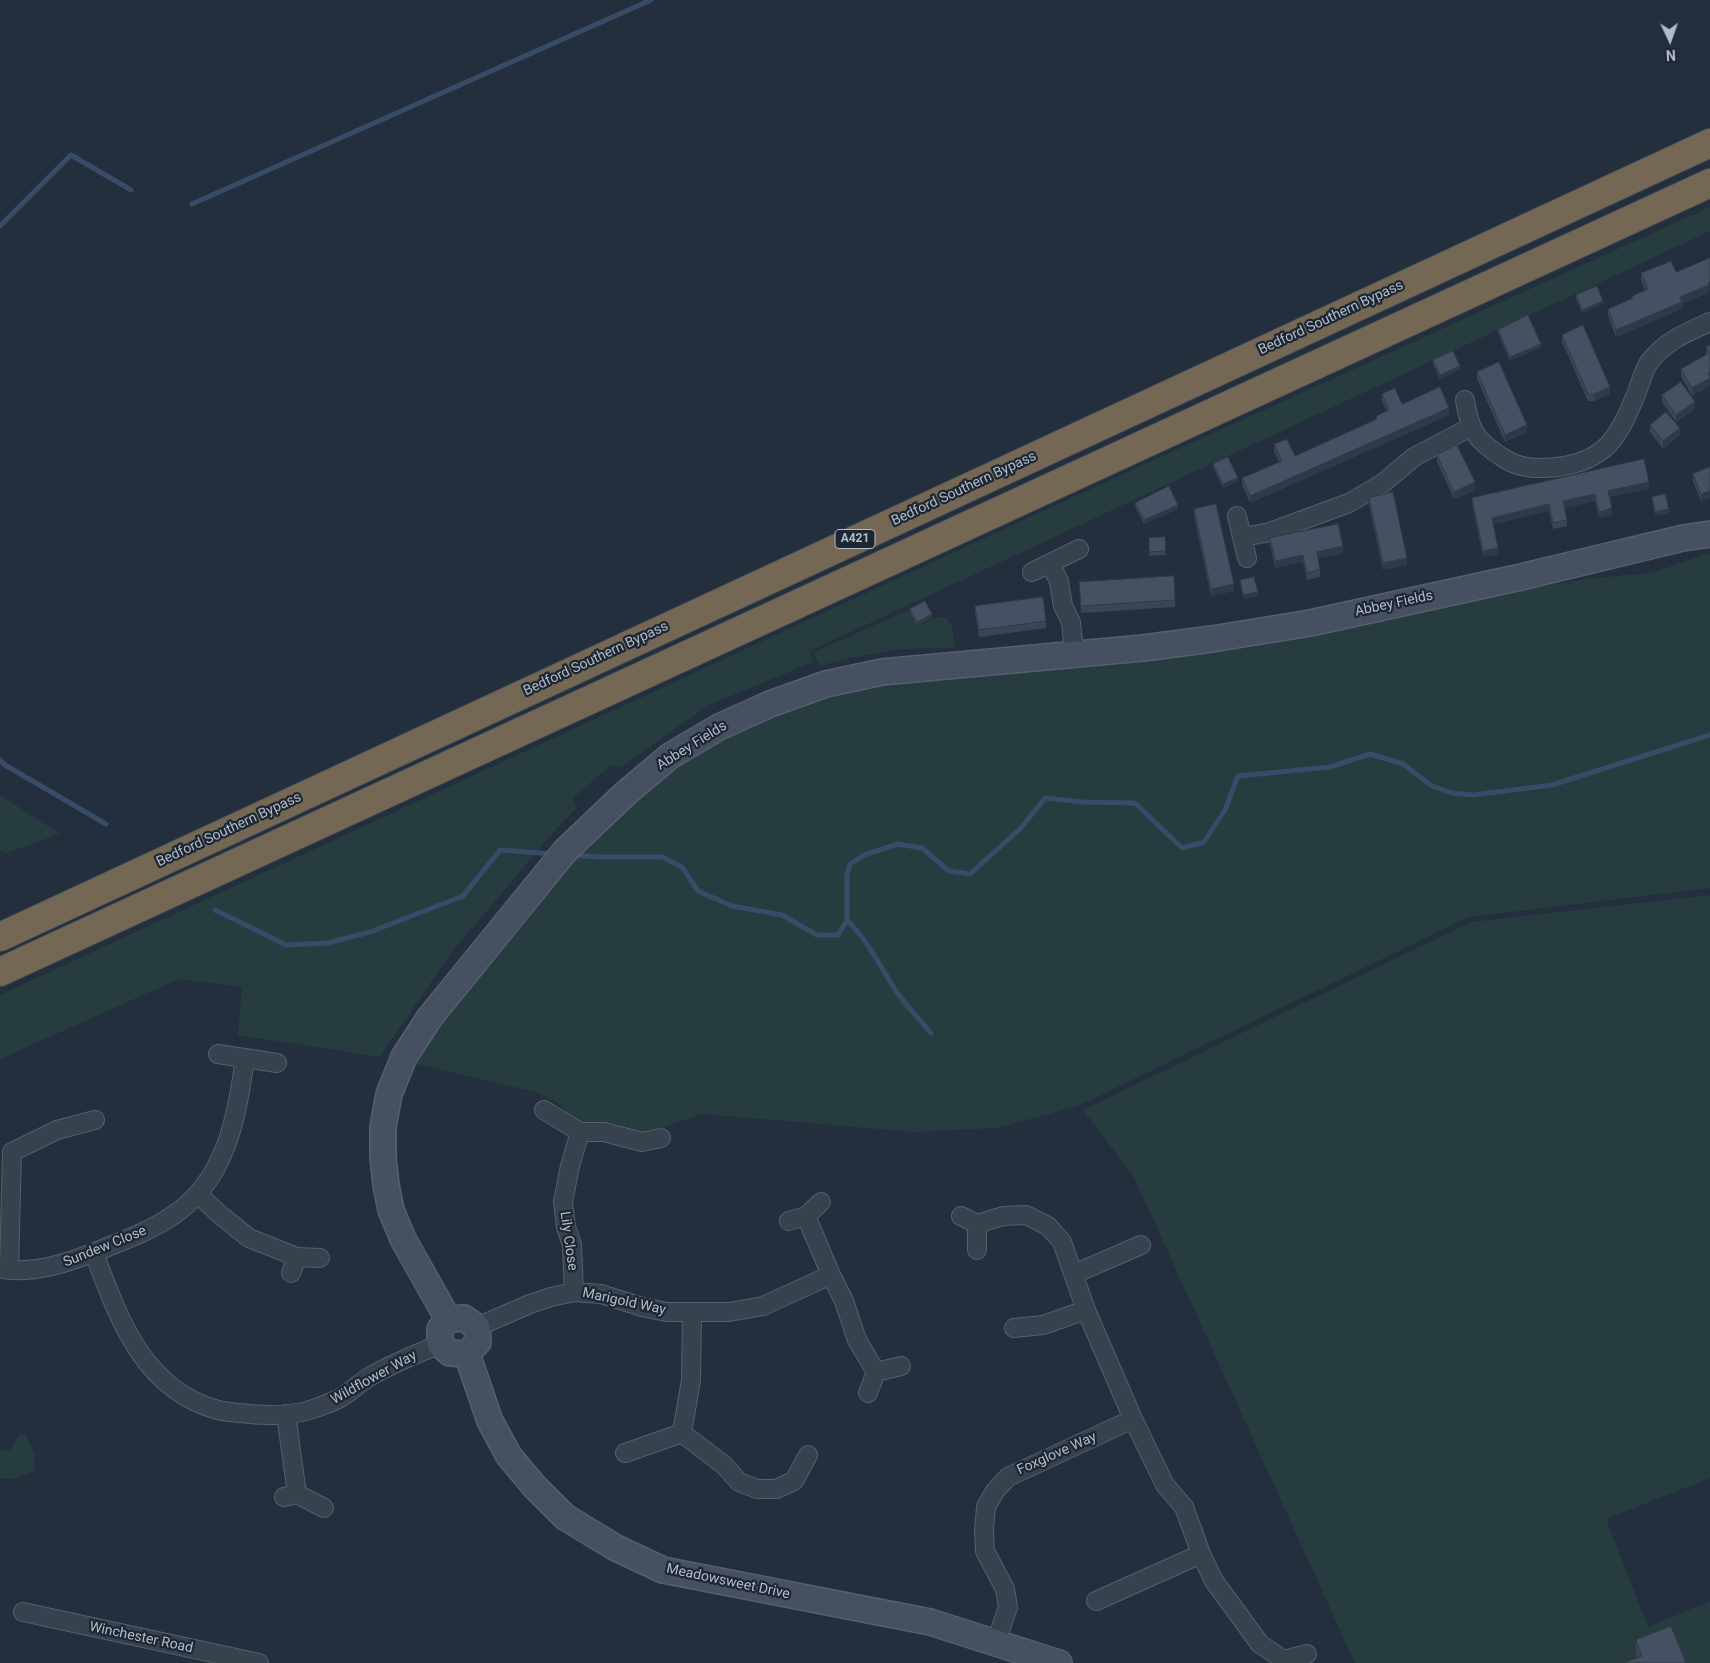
<!DOCTYPE html>
<html>
<head>
<meta charset="utf-8">
<style>
	body { margin:0 }
	#map { position:relative; width:1710px; height:1663px; overflow:hidden; background:#242f3e; font-family:Roboto,sans-serif }
	canvas { display:block }
	.north { position:absolute; left:1645px; top:15px; width:50px; height:50px; -webkit-text-stroke:4px #1d2633; paint-order:stroke; rotate:177deg; font-size:14px; font-weight:700; line-height:20px; text-align:center; color:#b4bcc9 }
	.north::after { content:''; display:block; margin:auto; width:18px; height:22px; background:#b4bcc9; clip-path:polygon(50% 0,100% 100%,50% 72%,0 100%) }
</style>
</head>
<body>
<div id="map">
<canvas width="1710" height="1663"></canvas>
<div class="north">N</div>
</div>
<script>
const c = document.querySelector('canvas').getContext('2d');
c.lineJoin = 'round';
function fill(path, color) {
  c.fillStyle = color;
  c.fill(path, 'evenodd');
}
function trace(path, color, width, dash) {
  c.strokeStyle = color;
  c.lineWidth = width;
  c.lineCap = dash ? 'butt' : 'round';
  c.setLineDash(dash || []);
  c.stroke(path);
}
function label(font, color, halo, rows, align = 'center') {
  c.font = font + ' Roboto,sans-serif';
  c.lineWidth = 4.5;
  c.setLineDash([]);
  c.textBaseline = 'middle';
  c.strokeStyle = halo;
  c.fillStyle = color;
  for (const [text, x, y, turn = 0] of rows) {
    c.save();
    c.translate(x, y);
    c.rotate((+turn || 0) * Math.PI / 180);
    c.textAlign = isNaN(turn) ? turn : align;
    if (halo) c.strokeText(text, 0, 0);
    c.fillText(text, 0, 0);
    c.restore();
  }
}
fill(new Path2D(`
	M 1710,207 L 1710,231 L 810,651 L 813,662 L 709,705 L 620,768 L 611,765 L 573,798 L 576,809 L 557,828 L 451,953 L 380,1057 L 238,1035 L 242,987 L 179,979 L 0,1059 L 0,995 L 1099,485 Z
	M 1710,553 L 1710,888 L 1469,917 L 1078,1106 L 997,1128 L 913,1132 L 703,1114 L 641,1134 L 606,1122 L 580,1126 L 558,1103 L 536,1092 L 412,1063 L 529,906 L 648,788 L 724,732 L 786,705 L 883,680 L 1218,644 L 1585,579 L 1651,573 Z
	M 909,610 L 917,627 L 938,617 L 947,618 L 952,626 L 955,648 L 901,649 L 849,658 L 819,666 L 814,652 Z
	M 0,795 L 60,834 L 7,853 L 0,851 Z
	M 1710,895 L 1710,1478 L 1606,1519 L 1648,1627 L 1710,1601 L 1710,1663 L 1355,1663 L 1134,1177 L 1083,1110 L 1471,922 Z
	M 26,1434 L 34,1454 L 34,1471 L 12,1479 L 0,1478 L 0,1451 L 9,1451 L 20,1435 Z`), '#263c3f');
trace(new Path2D(`
	M 192,204 L 651,0
	M 0,226 L 71,155 L 131,190
	M 0,760 L 5,765 L 106,824
	M 572,855 L 600,857 L 662,857 L 682,867 L 698,891 L 732,906 L 782,915 L 817,935 L 838,935 L 847,920 L 847,875 L 850,864 L 864,855 L 898,844 L 922,848 L 949,871 L 970,874 L 1021,828 L 1045,798 L 1083,802 L 1135,803 L 1182,848 L 1204,842 L 1225,810 L 1238,776 L 1330,767 L 1370,754 L 1403,764 L 1432,786 L 1452,793 L 1473,795 L 1552,785 L 1710,735
	M 215,910 L 286,945 L 327,943 L 370,932 L 463,896 L 500,850 L 553,854
	M 847,920 C 869,942 881,968 898,994 C 908,1007 920,1020 931,1033`), '#394c67', 5);
const street = new Path2D(`
	M 1465,400 C 1470,433 1477,441 1505,459 C 1521,469 1539,469 1557,467 C 1607,461 1619,436 1637,392 C 1640,383 1643,373 1648,364 C 1663,342 1687,332 1710,322
	M 1237,516 L 1247,558
	M 1243,537 L 1270,532 L 1349,503 L 1383,483 L 1414,457 L 1471,427
	M 1050,563 L 1059,581 L 1063,606 L 1071,622 L 1074,653
	M 1032,572 L 1079,549
	M 218,1054 L 277,1063
	M 544,1110 L 580,1132
	M 12,1152 L 57,1130 L 95,1120
	M 198,1194 L 218,1213 L 249,1238 L 297,1257 L 320,1258
	M 806,1216 L 831,1275 L 844,1301 L 857,1340 L 876,1372
	M 961,1216 L 977,1224 L 1003,1216 L 1026,1215 L 1048,1226 L 1062,1242 L 1086,1310 L 1133,1419 L 1165,1485 L 1184,1507 L 1201,1554 L 1214,1581 L 1260,1644 L 1284,1660 L 1307,1654
	M 789,1221 L 806,1216 L 821,1202
	M 977,1224 L 977,1250
	M 94,1253 C 118,1317 143,1390 218,1410 C 225,1412 233,1412 240,1413 C 265,1416 292,1417 316,1408 C 324,1405 333,1402 340,1398 C 351,1392 360,1382 371,1376 C 393,1363 417,1354 440,1344
	M 0,1269 C 35,1274 68,1263 100,1250 C 125,1240 150,1231 172,1216 C 226,1181 237,1117 245,1058
	M 9,1270 L 12,1152
	M 291,1273 L 297,1257
	M 1074,1274 L 1141,1245
	M 574,1292 L 572,1245 L 566,1227 L 563,1202 L 570,1166 L 580,1132 L 604,1132 L 642,1142 L 661,1138
	M 477,1327 L 530,1304 L 551,1297 L 574,1292 L 601,1294 L 642,1307 L 667,1312 L 729,1312 L 763,1306 L 831,1275
	M 1014,1328 L 1043,1325 L 1086,1310
	M 868,1393 L 876,1372 L 901,1366
	M 286,1414 L 297,1494
	M 682,1433 L 725,1466 L 739,1482 L 757,1489 L 776,1489 L 794,1481 L 808,1455
	M 625,1453 L 682,1433 L 691,1380 L 692,1313
	M 284,1497 L 297,1494 L 324,1508
	M 1096,1601 L 1201,1554
	M 23,1612 L 259,1663
	M 996,1642 L 1008,1607 L 1005,1589 L 985,1551 L 984,1530 L 986,1507 L 995,1491 L 1008,1477 L 1133,1419`);
const secondary = new Path2D(`
	M 464,1318 L 477,1327 L 478,1342 L 467,1354 L 450,1353 L 440,1344 L 440,1329 L 448,1319 Z
	M 448,1319 L 403,1239 L 391,1210 L 386,1185 L 383,1157 L 383,1127 L 389,1094 L 404,1057 L 430,1017 L 565,851 L 626,793 L 670,756 L 719,727 L 770,704 L 826,684 L 882,672 L 1143,648 L 1212,639 L 1310,623 L 1521,577 L 1683,538 L 1710,534
	M 467,1354 L 490,1421 L 509,1456 L 535,1487 L 565,1517 L 616,1548 L 663,1570 L 930,1622 L 1059,1663`);
const highway = new Path2D(`
	M 0,937 L 1710,143
	M 0,972 L 1710,183`);
trace(street, '#565f6c', 20);
trace(secondary, '#565f6c', 28);
trace(highway, '#434c59', 30);
trace(street, '#38414e', 18);
trace(secondary, '#465061', 25);
trace(highway, '#746855', 28);
fill(new Path2D(`
	M 1710,258 L 1710,289 L 1709,290 L 1709,292 L 1682,304 L 1682,309 L 1616,337 L 1608,316 L 1608,309 L 1632,299 L 1632,296 L 1645,290 L 1641,280 L 1641,273 L 1676,272 Z
	M 1576,295 L 1603,304 L 1582,313 L 1576,299 Z
	M 1498,330 L 1541,347 L 1510,361 L 1498,333 Z
	M 1562,335 L 1610,394 L 1594,401 L 1588,401 L 1562,342 Z
	M 1710,345 L 1710,385 L 1692,396 L 1681,376 L 1681,369 L 1706,355 L 1706,347 Z
	M 1433,360 L 1460,369 L 1440,379 L 1433,364 Z
	M 1477,372 L 1527,432 L 1505,442 L 1477,379 Z
	M 1382,394 L 1402,404 L 1449,415 L 1250,503 L 1242,485 L 1242,478 L 1279,462 L 1274,451 L 1274,444 L 1295,456 L 1376,419 L 1376,416 L 1387,411 L 1382,401 Z
	M 1662,395 L 1695,409 L 1676,422 L 1662,402 Z
	M 1650,425 L 1680,435 L 1663,449 L 1650,432 Z
	M 1437,455 L 1475,490 L 1454,499 L 1437,462 Z
	M 1213,464 L 1238,481 L 1223,488 L 1213,467 Z
	M 1710,467 L 1710,498 L 1701,501 L 1693,481 L 1693,474 Z
	M 1649,489 L 1609,497 L 1612,515 L 1599,518 L 1595,501 L 1564,508 L 1567,520 L 1567,526 L 1553,529 L 1549,511 L 1493,524 L 1498,554 L 1483,557 L 1472,504 L 1472,498 Z
	M 1369,498 L 1407,565 L 1383,570 L 1369,505 Z
	M 1135,503 L 1178,509 L 1144,524 L 1135,506 Z
	M 1194,509 L 1234,591 L 1211,596 L 1194,516 Z
	M 1165,537 L 1166,555 L 1149,556 L 1149,538 Z
	M 1270,538 L 1343,553 L 1318,558 L 1320,570 L 1320,577 L 1307,580 L 1303,562 L 1275,568 L 1270,545 Z
	M 1079,582 L 1175,600 L 1175,607 L 1081,613 Z
	M 975,606 L 1046,621 L 1046,628 L 979,637 L 975,614 Z
	M 910,609 L 932,618 L 917,626 L 910,612 Z
	M 1636,1640 L 1686,1663 L 1637,1658 L 1636,1655 Z`), '#3b4654');
fill(new Path2D(`
	M 1710,282 L 1710,289 L 1709,290 L 1709,292 L 1682,304 L 1682,309 L 1616,337 L 1616,330 Z
	M 1603,301 L 1603,304 L 1582,313 L 1582,310 Z
	M 1541,344 L 1541,347 L 1510,361 L 1510,357 Z
	M 1460,366 L 1460,369 L 1440,379 L 1440,375 Z
	M 1710,372 L 1710,385 L 1692,396 L 1692,388 L 1708,373 Z
	M 1610,387 L 1610,394 L 1594,401 L 1594,394 Z
	M 1695,402 L 1695,409 L 1676,422 L 1676,415 Z
	M 1449,408 L 1449,415 L 1250,503 L 1250,496 Z
	M 1527,425 L 1527,432 L 1505,442 L 1505,435 Z
	M 1680,428 L 1680,435 L 1663,449 L 1663,441 Z
	M 1238,478 L 1238,481 L 1223,488 L 1223,484 Z
	M 1475,482 L 1475,490 L 1454,499 L 1454,492 Z
	M 1649,482 L 1649,489 L 1608,497 L 1608,491 Z
	M 1710,491 L 1710,498 L 1701,501 L 1701,494 Z
	M 1595,494 L 1595,501 L 1563,508 L 1563,501 Z
	M 1549,504 L 1549,511 L 1492,524 L 1492,518 Z
	M 1178,505 L 1178,509 L 1144,524 L 1144,520 Z
	M 1612,508 L 1612,515 L 1599,518 L 1599,512 Z
	M 1669,509 L 1669,513 L 1655,516 L 1655,512 Z
	M 1343,546 L 1343,553 L 1317,559 L 1317,552 Z
	M 1498,548 L 1498,554 L 1483,557 L 1483,551 Z
	M 1303,555 L 1303,562 L 1275,568 L 1275,561 Z
	M 1407,558 L 1407,565 L 1383,570 L 1383,563 Z
	M 1234,584 L 1234,591 L 1211,596 L 1211,589 Z
	M 1258,592 L 1258,596 L 1243,599 L 1243,595 Z
	M 932,614 L 932,618 L 917,626 L 917,622 Z`), '#303945');
const building = new Path2D(`
	M 1710,258 L 1710,282 L 1708,283 L 1709,285 L 1680,297 L 1682,302 L 1616,330 L 1608,309 L 1633,298 L 1632,296 L 1648,289 L 1641,273 L 1671,261 L 1676,272 Z
	M 1597,286 L 1603,301 L 1582,310 L 1576,295 Z
	M 1528,315 L 1541,344 L 1510,357 L 1498,330 Z
	M 1583,325 L 1610,387 L 1594,394 L 1588,394 L 1562,335 Z
	M 1710,345 L 1710,372 L 1708,373 L 1710,378 L 1692,388 L 1681,369 L 1709,353 L 1706,347 Z
	M 1453,351 L 1460,366 L 1440,375 L 1433,360 Z
	M 1499,362 L 1527,425 L 1505,435 L 1477,372 Z
	M 1681,382 L 1695,402 L 1676,415 L 1662,395 Z
	M 1440,387 L 1449,408 L 1250,496 L 1242,478 L 1282,461 L 1274,444 L 1287,439 L 1295,456 L 1377,419 L 1376,416 L 1389,410 L 1382,394 L 1395,388 L 1402,404 Z
	M 1666,412 L 1680,428 L 1663,441 L 1650,425 Z
	M 1457,445 L 1475,482 L 1454,492 L 1437,455 Z
	M 1228,457 L 1238,478 L 1223,484 L 1213,464 Z
	M 1644,459 L 1649,482 L 1608,491 L 1612,508 L 1599,512 L 1595,494 L 1563,501 L 1567,520 L 1553,523 L 1549,504 L 1492,518 L 1498,548 L 1483,551 L 1472,498 Z
	M 1710,467 L 1710,491 L 1701,494 L 1693,474 Z
	M 1169,486 L 1178,505 L 1144,520 L 1135,503 Z
	M 1393,492 L 1407,558 L 1383,563 L 1369,498 Z
	M 1665,494 L 1669,509 L 1655,512 L 1652,497 Z
	M 1216,504 L 1234,584 L 1211,589 L 1194,509 Z
	M 1338,524 L 1343,546 L 1317,552 L 1320,570 L 1307,573 L 1303,555 L 1275,561 L 1270,538 Z
	M 1165,537 L 1166,551 L 1149,552 L 1149,538 Z
	M 1174,576 L 1175,600 L 1081,606 L 1079,582 Z
	M 1254,577 L 1258,592 L 1243,595 L 1240,580 Z
	M 1043,597 L 1046,621 L 979,630 L 975,606 Z
	M 925,601 L 932,614 L 917,622 L 910,609 Z
	M 1671,1626 L 1686,1663 L 1623,1663 L 1642,1656 L 1636,1640 Z`);
fill(building, '#455162');
trace(building, '#303945', 1);
for (const [x, y, w] of [
	[855,539,40]
]) {
  const box = new Path2D();
  box.roundRect(x - w / 2, y - 9.5, w, 19, 4);
  c.fillStyle = '#1d2633';
  c.fill(box);
  trace(box, '#b4bcc9', 1);
}
label('bold 12px', '#b4bcc9', null, [
	["A421",855,539]
]);
label('14px', '#b4bcc9', '#1d2633', [
	["Bedford Southern Bypass",1331,318,-25],
	["Bedford Southern Bypass",964,489,-25],
	["Abbey Fields",1394,604,-12],
	["Bedford Southern Bypass",596,659,-25],
	["Abbey Fields",692,746,-32],
	["Bedford Southern Bypass",229,830,-25],
	["Lily Close",568,1241,82],
	["Sundew Close",105,1247,-22],
	["Marigold Way",624,1302,12],
	["Wildflower Way",374,1378,-29],
	["Foxglove Way",1057,1454,-24],
	["Meadowsweet Drive",728,1582,12],
	["Winchester Road",141,1638,12]
]);
</script>
</body>
</html>
